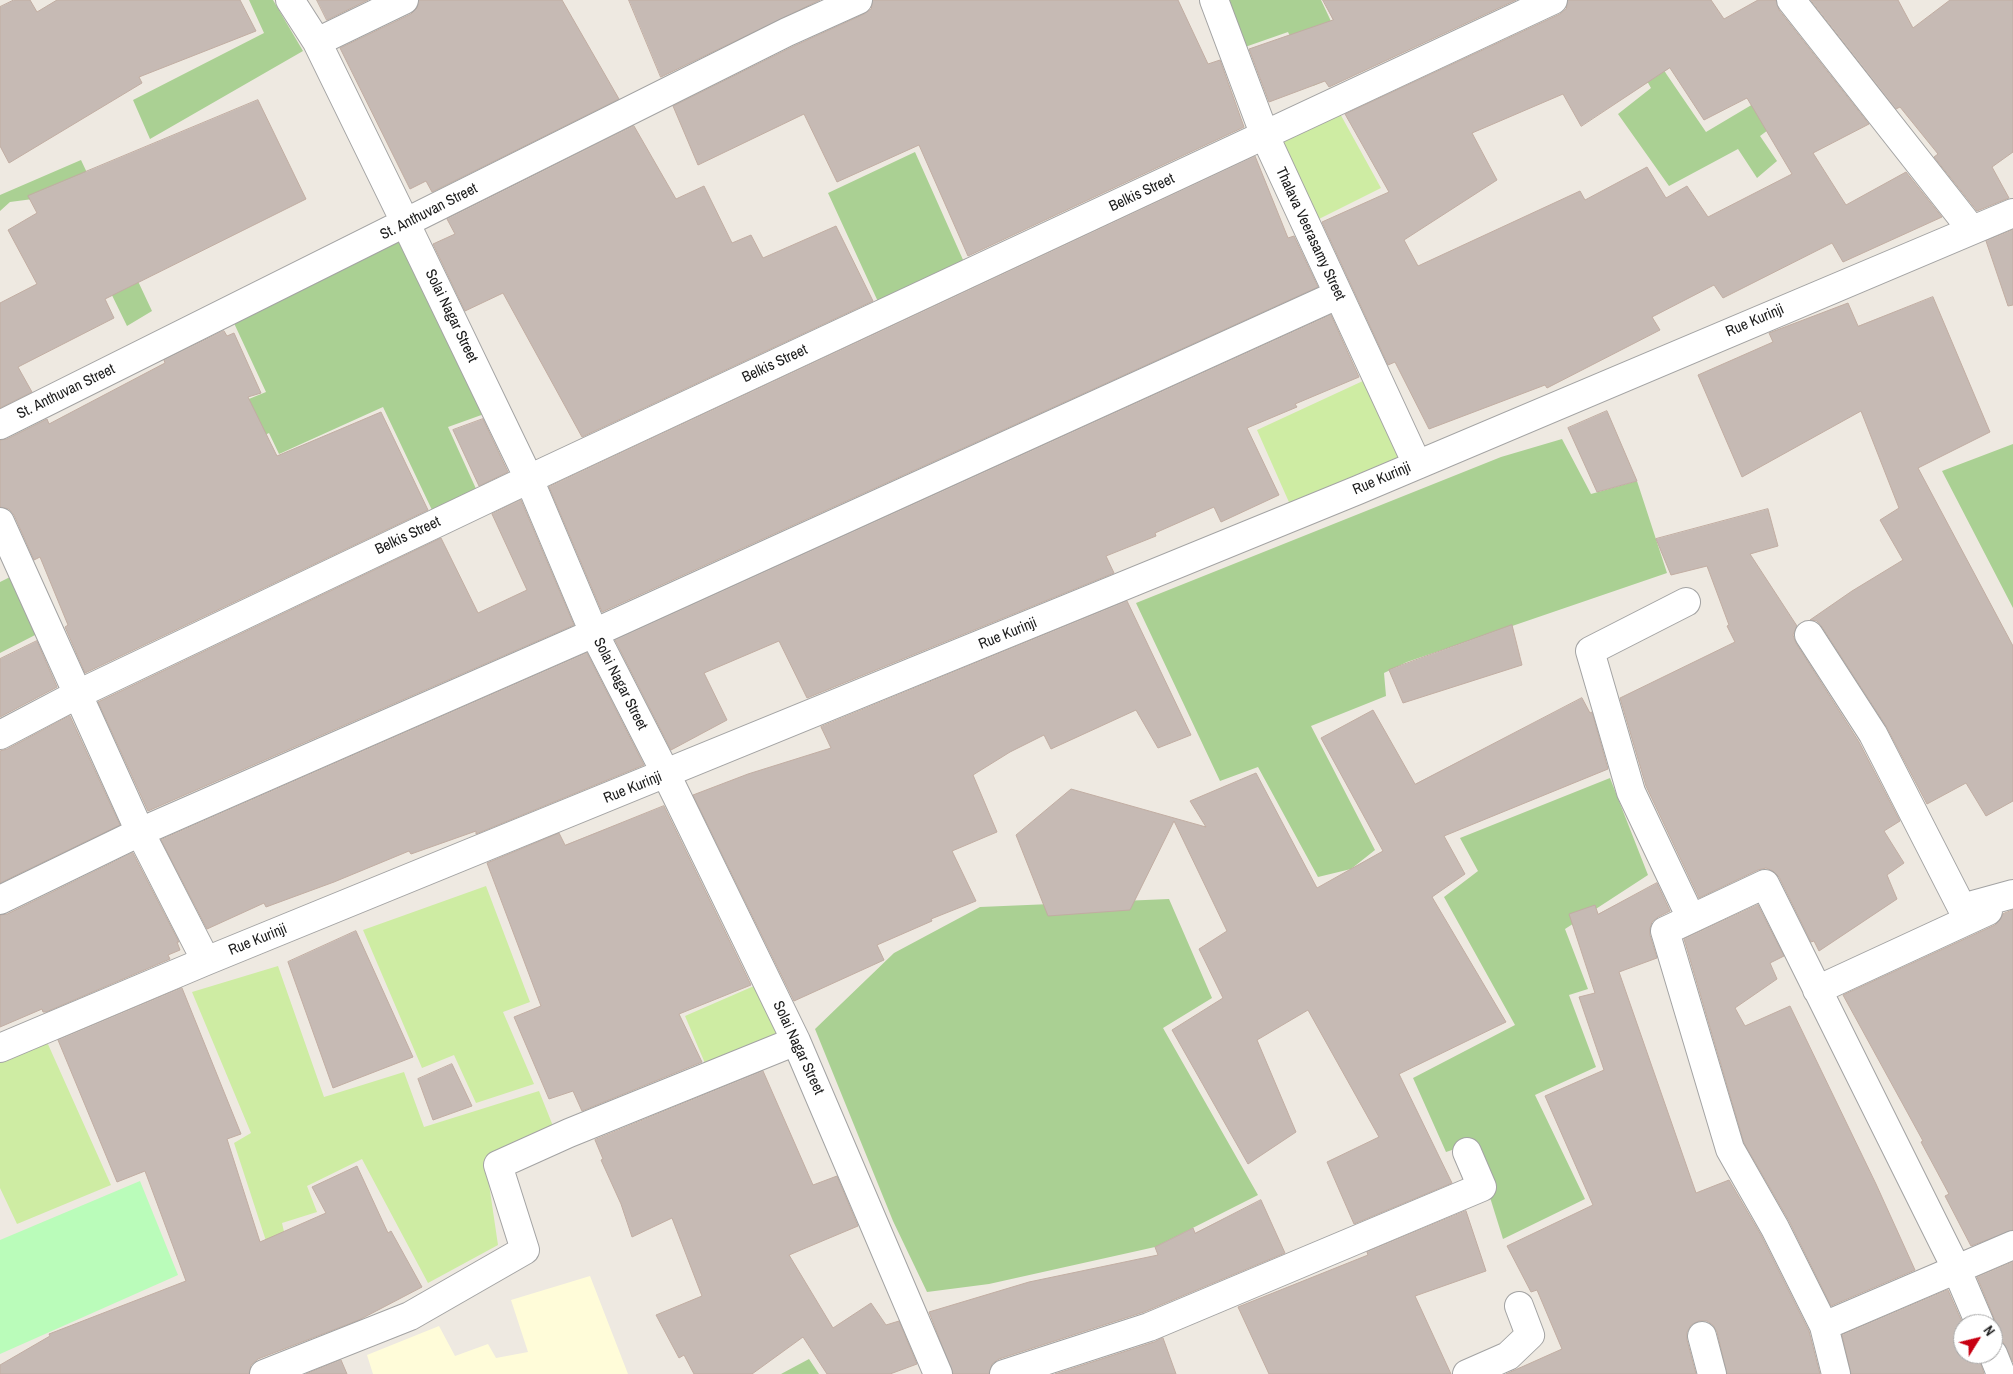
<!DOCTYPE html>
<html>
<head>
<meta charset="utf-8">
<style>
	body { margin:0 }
	#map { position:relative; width:2013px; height:1374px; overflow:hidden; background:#eee9e1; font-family:"Archivo Narrow",sans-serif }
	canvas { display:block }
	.north { position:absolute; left:1953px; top:1314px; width:50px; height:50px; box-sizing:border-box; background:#fff; border:1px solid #a4a4a4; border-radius:50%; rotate:54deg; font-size:14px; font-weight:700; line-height:20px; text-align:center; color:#1c1c1c }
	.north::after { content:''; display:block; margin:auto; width:18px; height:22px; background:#c80012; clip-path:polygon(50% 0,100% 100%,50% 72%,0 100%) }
</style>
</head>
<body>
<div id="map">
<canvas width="2013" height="1374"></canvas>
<div class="north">N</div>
</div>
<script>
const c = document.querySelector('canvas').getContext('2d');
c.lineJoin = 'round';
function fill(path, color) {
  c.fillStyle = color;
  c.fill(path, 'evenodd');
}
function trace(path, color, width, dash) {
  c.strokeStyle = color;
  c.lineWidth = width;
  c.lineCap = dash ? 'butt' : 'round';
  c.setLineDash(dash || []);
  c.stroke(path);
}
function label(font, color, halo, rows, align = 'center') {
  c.font = font + ' "Archivo Narrow",sans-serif';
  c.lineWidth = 5;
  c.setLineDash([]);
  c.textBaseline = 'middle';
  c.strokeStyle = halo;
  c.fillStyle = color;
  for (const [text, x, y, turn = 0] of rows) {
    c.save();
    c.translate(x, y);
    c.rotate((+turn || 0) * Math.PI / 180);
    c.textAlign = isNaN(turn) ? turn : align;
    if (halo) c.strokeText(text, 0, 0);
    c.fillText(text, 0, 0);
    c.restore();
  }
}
fill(new Path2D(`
	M 590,1276 L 628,1374 L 373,1374 L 367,1355 L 439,1326 L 455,1356 L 488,1344 L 496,1358 L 528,1352 L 511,1300 Z`), '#fffcd9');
fill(new Path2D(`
	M 1338,110 L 1381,188 L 1315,221 L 1273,139 Z
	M 1365,380 L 1406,460 L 1292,509 L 1257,430 Z
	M 486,886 L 530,1002 L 503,1012 L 534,1084 L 476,1103 L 454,1055 L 422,1068 L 363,930 Z
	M 278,966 L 324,1097 L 404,1072 L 424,1127 L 539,1091 L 555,1131 L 485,1157 L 498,1245 L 428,1283 L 362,1159 L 307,1186 L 317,1212 L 282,1223 L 286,1240 L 268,1247 L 234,1143 L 251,1133 L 192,992 Z
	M 754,986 L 780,1039 L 707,1068 L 685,1016 Z
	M 47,1042 L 111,1185 L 17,1224 L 0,1188 L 0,1062 Z`), '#ceeca3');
fill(new Path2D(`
	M 249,0 L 273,0 L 303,51 L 150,139 L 133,100 L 264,33 Z
	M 1225,0 L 1321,0 L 1353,68 L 1313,86 L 1288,32 L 1245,47 Z
	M 1620,0 L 1667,75 L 1706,132 L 1775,91 L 1787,116 L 1760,136 L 1777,161 L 1757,178 L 1738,149 L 1669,186 L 1618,114 L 1651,88 L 1603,4 Z
	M 915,152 L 964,262 L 880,306 L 828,193 Z
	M 81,160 L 152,311 L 127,326 L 63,195 L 10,202 L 0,211 L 0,195 Z
	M 404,235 L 487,413 L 448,427 L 477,491 L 432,510 L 383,407 L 279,454 L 269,433 L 250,442 L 234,405 L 266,392 L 233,321 Z
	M 1562,439 L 1591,494 L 1637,481 L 1667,573 L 1407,662 L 1384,673 L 1386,696 L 1311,726 L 1375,850 L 1351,869 L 1318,877 L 1258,767 L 1220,781 L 1136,603 L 1501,457 Z
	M 2013,444 L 2013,608 L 1942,471 Z
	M 14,575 L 39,633 L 0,653 L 0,582 Z
	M 1610,778 L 1648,875 L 1565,929 L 1588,989 L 1569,995 L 1596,1067 L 1535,1095 L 1585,1199 L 1503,1239 L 1473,1143 L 1446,1152 L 1413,1078 L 1515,1025 L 1444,897 L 1478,871 L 1460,838 Z
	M 1169,899 L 1212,998 L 1163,1028 L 1258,1195 L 1155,1247 L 989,1284 L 927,1292 L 893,1221 L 815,1029 L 894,953 L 980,907 Z
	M 809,1359 L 819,1374 L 781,1374 Z`), '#aad093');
fill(new Path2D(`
	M 140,1181 L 178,1275 L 0,1354 L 0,1240 Z`), '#bafcba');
const building = new Path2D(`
	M 14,0 L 30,0 L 37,12 L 57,0 L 240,0 L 256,31 L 139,77 L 142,83 L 9,163 L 0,146 L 0,7 Z
	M 317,0 L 368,0 L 327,20 Z
	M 419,0 L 562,0 L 619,99 L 432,192 L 426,181 L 410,189 L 340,48 L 411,14 L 417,8 Z
	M 629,0 L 820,0 L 661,77 Z
	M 873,0 L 1178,0 L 1208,64 L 1220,60 L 1244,127 L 968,256 L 919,145 L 837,182 L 804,114 L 698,165 L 673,106 L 794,46 L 864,14 L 871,9 Z
	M 1323,0 L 1516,0 L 1329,87 L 1325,81 L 1269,102 L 1249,49 L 1333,20 Z
	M 1568,0 L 1711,0 L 1724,19 L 1758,0 L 1776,0 L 1779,10 L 1869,124 L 1813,153 L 1846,205 L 1906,172 L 1942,217 L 1843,262 L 1832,243 L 1723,298 L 1714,285 L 1652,317 L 1660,330 L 1547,388 L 1545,385 L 1429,429 L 1395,362 L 1388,365 L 1322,222 L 1389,192 L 1345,114 L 1560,14 L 1566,9 ZM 1670,68 L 1704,120 L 1747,98 L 1792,174 L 1708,217 L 1687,186 L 1666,198 L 1647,167 L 1585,200 L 1580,191 L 1418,266 L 1404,240 L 1497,180 L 1472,133 L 1563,94 L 1581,126 Z
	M 1811,0 L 1898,0 L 1913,28 L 1950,0 L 2013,0 L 2013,152 L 1992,167 L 2009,198 L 1977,211 L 1934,157 L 1938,154 L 1900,107 L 1896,109 Z
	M 258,100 L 306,199 L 105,299 L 114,318 L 18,367 L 32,392 L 0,408 L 0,303 L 37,284 L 8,230 L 37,213 L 28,196 Z
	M 634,126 L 676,199 L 704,186 L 732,243 L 751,235 L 763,258 L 836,226 L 873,301 L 582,437 L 503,293 L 465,311 L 433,244 L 455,234 L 447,219 Z
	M 1255,156 L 1288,238 L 1294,236 L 1318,287 L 602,612 L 549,487 Z
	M 2013,230 L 2013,305 L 2008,306 L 1986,241 Z
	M 1933,297 L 1990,432 L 1918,468 L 2013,646 L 2013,801 L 1986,816 L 1966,783 L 1927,804 L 1886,726 L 1822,627 L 1817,621 L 1810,620 L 1852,591 L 1903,560 L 1880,520 L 1899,508 L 1861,411 L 1742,477 L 1698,375 L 1773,342 L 1769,333 L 1848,303 L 1858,326 Z
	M 1331,315 L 1359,377 L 1295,404 L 1297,407 L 1247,428 L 1279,495 L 1221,522 L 1214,507 L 1155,533 L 1156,536 L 1106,556 L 1114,573 L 807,698 L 779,641 L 704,673 L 727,720 L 671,750 L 615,640 Z
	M 224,331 L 227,336 L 234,333 L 261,393 L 248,397 L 277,456 L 381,412 L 428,510 L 85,673 L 65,627 L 68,625 L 40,557 L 34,560 L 14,515 L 9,509 L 0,507 L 0,440 L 7,439 L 47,419 L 49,424 L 165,363 L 164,360 Z
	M 1607,411 L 1637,481 L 1597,492 L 1568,428 Z
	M 483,419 L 508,472 L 479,486 L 453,430 Z
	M 521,500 L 574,625 L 148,811 L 98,702 L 441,538 L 478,613 L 527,590 L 492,514 Z
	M 1768,509 L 1778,546 L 1750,554 L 1797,626 L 1793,635 L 1796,643 L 1859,742 L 1900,821 L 1884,831 L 1904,863 L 1887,875 L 1897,899 L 1819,951 L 1814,941 L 1811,942 L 1779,877 L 1773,871 L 1766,868 L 1758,870 L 1699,898 L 1646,786 L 1620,698 L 1735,642 L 1727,626 L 1729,625 L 1707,566 L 1671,575 L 1656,539 Z
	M 1127,601 L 1191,735 L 1158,748 L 1136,710 L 1051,749 L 1044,735 L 1010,752 L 973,775 L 997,832 L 952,851 L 976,901 L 931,919 L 932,921 L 877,945 L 884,960 L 794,1001 L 693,795 L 748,774 L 831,748 L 821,727 Z
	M 1512,625 L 1522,665 L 1403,703 L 1389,670 Z
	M 37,641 L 57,687 L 0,717 L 0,659 Z
	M 587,653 L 644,765 L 476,834 L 476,831 L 411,854 L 409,851 L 334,882 L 266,907 L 264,903 L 207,929 L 161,840 Z
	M 1582,698 L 1590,713 L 1592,712 L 1608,769 L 1444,836 L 1465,874 L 1432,897 L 1506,1022 L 1399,1074 L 1452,1183 L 1354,1224 L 1327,1162 L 1379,1137 L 1308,1010 L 1257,1040 L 1296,1132 L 1248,1164 L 1172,1030 L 1223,998 L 1199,949 L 1227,931 L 1174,821 L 1130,910 L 1048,916 L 1016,835 L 1071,789 L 1206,827 L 1190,801 L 1256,773 L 1317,888 L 1383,851 L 1321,738 L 1373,710 L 1415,784 Z
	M 70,716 L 120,825 L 0,883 L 0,751 L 7,749 Z
	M 664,806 L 751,985 L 679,1014 L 702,1062 L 582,1111 L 573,1091 L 549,1099 L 514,1017 L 541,1006 L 487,863 L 559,833 L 565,845 Z
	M 133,853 L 179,942 L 177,942 L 180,950 L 168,955 L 170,959 L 46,1012 L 43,1012 L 42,1009 L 0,1027 L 0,915 L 7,914 Z
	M 1657,883 L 1670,911 L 1658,917 L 1652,922 L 1650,928 L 1650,935 L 1657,958 L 1619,972 L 1696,1193 L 1729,1180 L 1761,1235 L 1809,1331 L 1820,1374 L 1727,1374 L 1717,1332 L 1713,1325 L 1707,1321 L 1699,1321 L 1691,1325 L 1687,1332 L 1687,1340 L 1696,1374 L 1506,1374 L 1562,1349 L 1537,1290 L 1531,1292 L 1507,1246 L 1593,1205 L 1545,1096 L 1604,1070 L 1579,997 L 1595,993 L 1569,914 L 1595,905 L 1598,914 Z
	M 1758,905 L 1784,956 L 1770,963 L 1777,979 L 1735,1008 L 1745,1026 L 1790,1006 L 1876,1184 L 1915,1270 L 1831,1306 L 1789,1221 L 1744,1143 L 1684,939 Z
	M 2013,910 L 2013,1230 L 1971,1246 L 1945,1196 L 1949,1194 L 1921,1142 L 1923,1141 L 1843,995 L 1995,925 L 2000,920 L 2003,914 Z
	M 356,931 L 413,1057 L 333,1088 L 288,962 Z
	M 182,988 L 241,1134 L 227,1139 L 260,1242 L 326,1213 L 312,1187 L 357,1166 L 388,1233 L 391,1231 L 422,1287 L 359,1320 L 258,1359 L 251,1365 L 249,1374 L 0,1374 L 0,1365 L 50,1336 L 49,1334 L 186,1281 L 145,1171 L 117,1182 L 58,1040 Z
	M 452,1064 L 472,1106 L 433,1120 L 418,1079 Z
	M 763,1071 L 813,1185 L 837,1176 L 858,1226 L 789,1255 L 833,1328 L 871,1303 L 886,1325 L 899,1321 L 917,1364 L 890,1374 L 827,1374 L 803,1337 L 752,1374 L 694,1374 L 684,1355 L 679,1358 L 656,1315 L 702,1296 L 672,1218 L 632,1237 L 621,1204 L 601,1160 L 603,1159 L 595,1140 Z
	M 1261,1200 L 1285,1253 L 1144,1312 L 999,1359 L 992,1364 L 989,1374 L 953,1374 L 929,1312 L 1029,1282 L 1158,1255 L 1155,1247 L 1193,1228 L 1195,1233 Z
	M 1466,1211 L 1486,1271 L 1415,1296 L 1451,1374 L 1269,1374 L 1238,1307 L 1368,1255 L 1367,1252 Z
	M 2013,1262 L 2013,1362 L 2003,1342 L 1993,1339 L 1996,1325 L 1994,1318 L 1977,1277 Z
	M 1948,1290 L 1963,1324 L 1963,1354 L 1978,1354 L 1984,1374 L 1851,1374 L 1842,1335 Z
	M 1163,1338 L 1176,1374 L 1055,1374 L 1154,1342 Z
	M 341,1360 L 347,1374 L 306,1374 Z`);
fill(building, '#c6bab4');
trace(building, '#c1ada2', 1);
const minor = new Path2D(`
	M 290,0 L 317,42 L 406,224 L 529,479 L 594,633 L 666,774 L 796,1041 L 938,1374
	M 1214,0 L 1265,136 L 1417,464
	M 1791,0 L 1972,230
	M 317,42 L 404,0
	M 0,425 L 787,32 L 858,0
	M 0,522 L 140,832 L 206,961
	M 1686,602 L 1590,651 L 1631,792 L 1691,918
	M 1809,635 L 1873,734 L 1962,908 L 2013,894
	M 0,735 L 78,694 L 529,479 L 1553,0
	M 0,900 L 140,832 L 594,633 L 1337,295
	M 1817,990 L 1988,911
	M 0,1048 L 206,961 L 1358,490 L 2013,213
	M 1824,1326 L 2013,1245
	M 1702,1336 L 1712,1374
	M 1993,1354 L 2001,1374
	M 264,1374 L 410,1316 L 525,1250 L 498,1165 L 569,1133 L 796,1041
	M 1004,1374 L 1149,1327 L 1482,1187 L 1467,1152
	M 1467,1374 L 1508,1356 L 1530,1335 L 1519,1306
	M 1836,1374 L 1824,1326 L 1775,1228 L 1730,1149 L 1665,931 L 1765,884 L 1956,1268 L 1980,1324`);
trace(minor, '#a3a3a3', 30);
trace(minor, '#fff', 28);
label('15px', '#1c1c1c', '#fff', [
	["Belkis Street",1142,193,-25],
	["St. Anthuvan Street",429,212,-27],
	["Thalava Veerasamy Street",1310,234,65],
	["Solai Nagar Street",451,316,64],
	["Rue Kurinji",1755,321,-23],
	["Belkis Street",775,364,-25],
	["St. Anthuvan Street",66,392,-26],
	["Rue Kurinji",1382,479,-23],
	["Belkis Street",408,536,-25],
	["Rue Kurinji",1008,634,-22],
	["Solai Nagar Street",620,684,63],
	["Rue Kurinji",633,788,-22],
	["Rue Kurinji",258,940,-22],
	["Solai Nagar Street",798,1048,65]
]);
</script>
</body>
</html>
